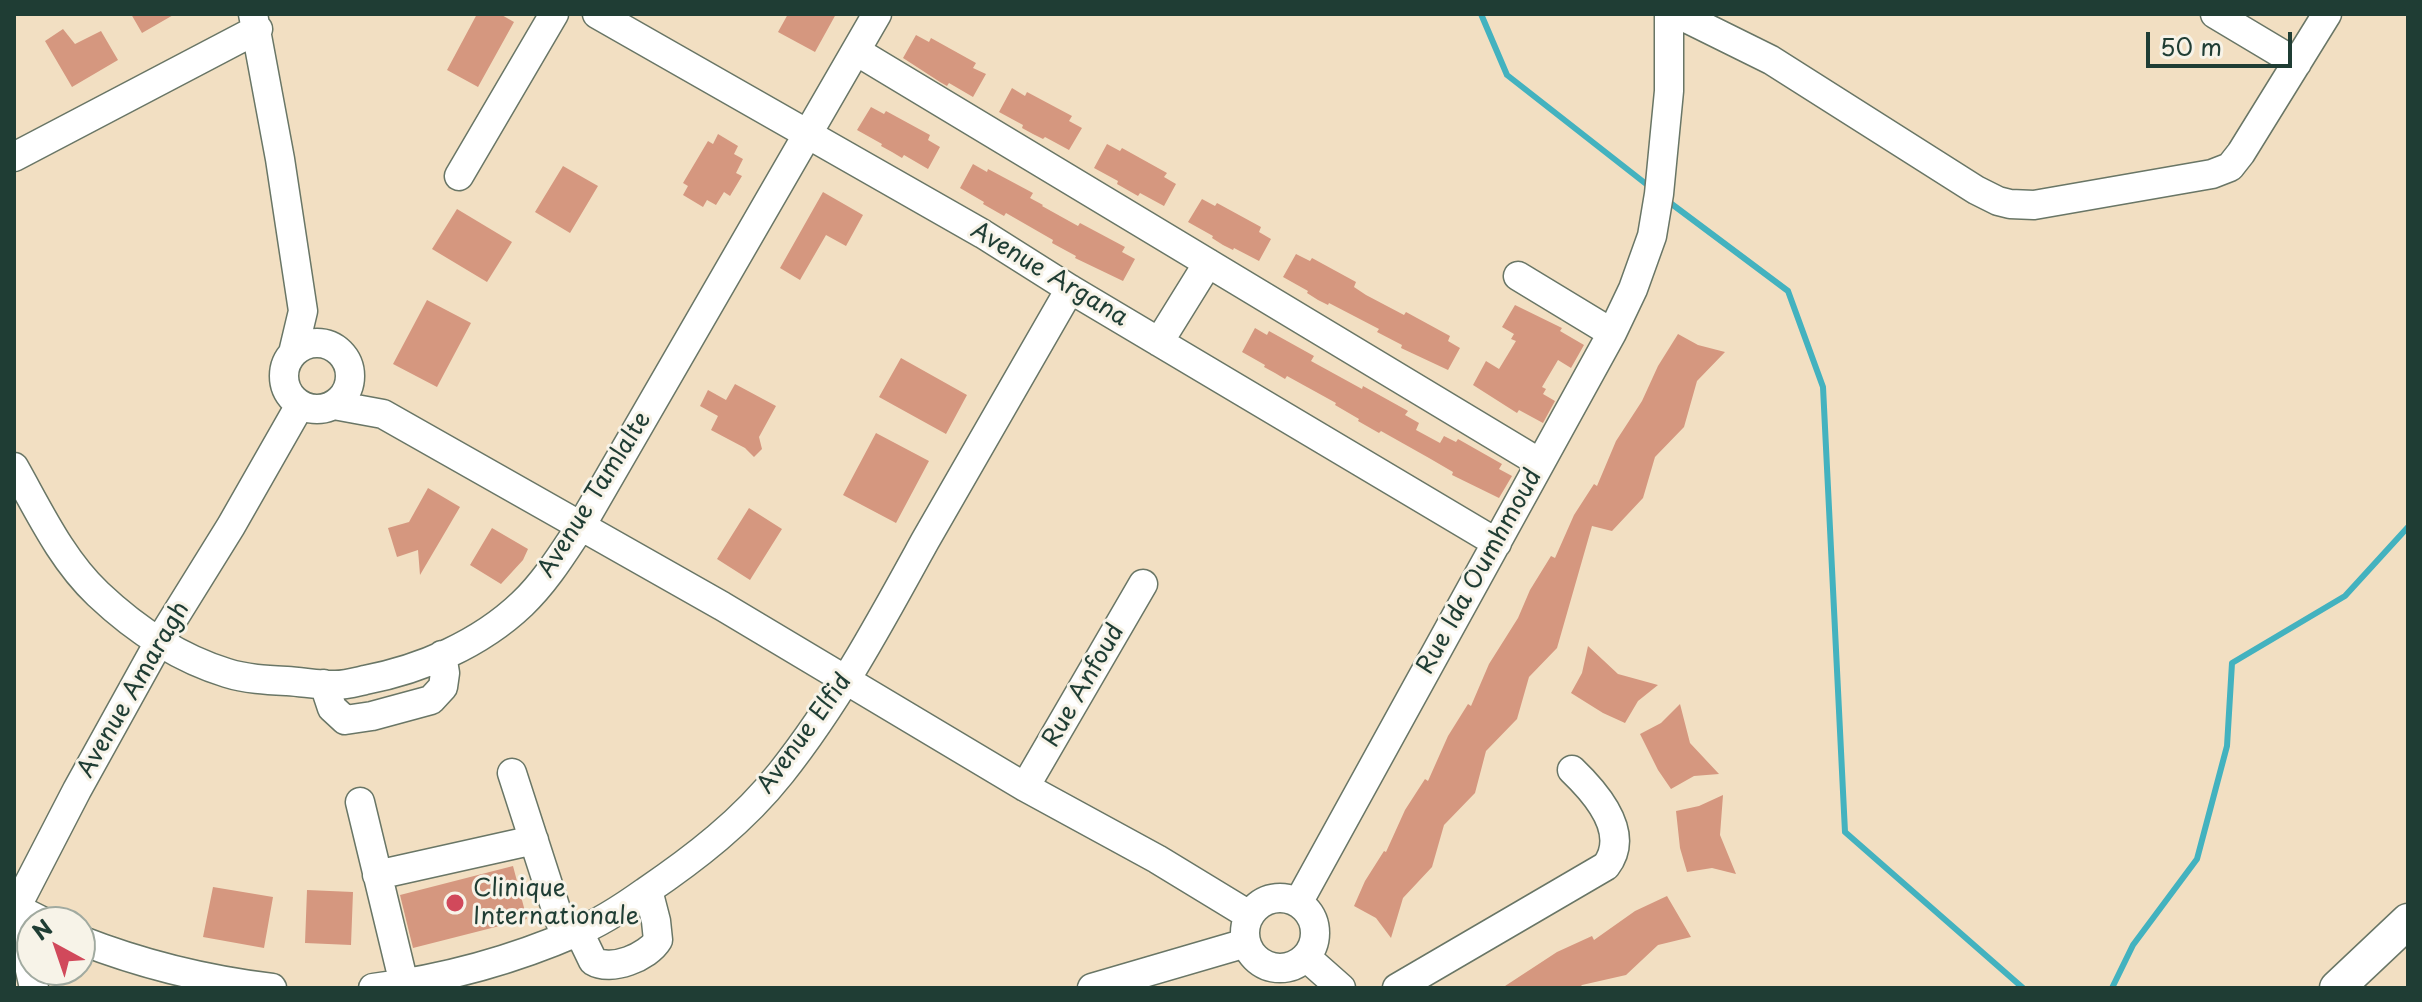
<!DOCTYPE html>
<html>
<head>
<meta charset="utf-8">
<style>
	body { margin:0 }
	#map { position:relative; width:2422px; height:1002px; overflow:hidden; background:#f2dfc2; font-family:"Playpen Sans",sans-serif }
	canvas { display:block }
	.frame { position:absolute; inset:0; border:16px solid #1f3d34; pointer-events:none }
	.north { position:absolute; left:16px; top:906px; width:80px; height:80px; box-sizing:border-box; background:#f7f3e8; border:2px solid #a1aaa0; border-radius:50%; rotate:320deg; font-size:22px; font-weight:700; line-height:32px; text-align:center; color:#1f3d34 }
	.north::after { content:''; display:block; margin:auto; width:28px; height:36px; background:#d1495b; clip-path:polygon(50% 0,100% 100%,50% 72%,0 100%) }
	.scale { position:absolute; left:2146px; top:32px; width:146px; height:36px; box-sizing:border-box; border:4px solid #1f3d34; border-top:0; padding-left:10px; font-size:24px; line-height:28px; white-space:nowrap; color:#1f3d34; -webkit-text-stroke:6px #f7f3e8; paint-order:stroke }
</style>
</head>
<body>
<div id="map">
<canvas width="2422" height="1002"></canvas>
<div class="frame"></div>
<div class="north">N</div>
<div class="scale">50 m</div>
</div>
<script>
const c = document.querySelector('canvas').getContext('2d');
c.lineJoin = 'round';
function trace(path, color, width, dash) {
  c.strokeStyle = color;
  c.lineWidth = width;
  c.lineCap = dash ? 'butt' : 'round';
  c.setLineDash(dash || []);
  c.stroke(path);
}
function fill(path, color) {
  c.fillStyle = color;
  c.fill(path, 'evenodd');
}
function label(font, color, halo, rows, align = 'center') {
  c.font = font + ' "Playpen Sans",sans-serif';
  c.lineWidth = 6;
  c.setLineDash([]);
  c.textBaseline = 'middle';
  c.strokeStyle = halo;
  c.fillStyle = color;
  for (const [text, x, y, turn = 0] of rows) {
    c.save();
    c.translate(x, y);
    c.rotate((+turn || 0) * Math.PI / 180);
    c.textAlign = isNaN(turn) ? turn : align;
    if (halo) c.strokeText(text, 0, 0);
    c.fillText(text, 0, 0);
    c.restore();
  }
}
trace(new Path2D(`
	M 1481,14 L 1507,75 L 1650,187
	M 1665,199 L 1788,291 L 1823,387 L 1845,832 L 2023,988
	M 2112,988 L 2133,945 L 2197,859 L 2227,746 L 2232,663 L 2345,596 L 2408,527`), '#43b2bf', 6);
fill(new Path2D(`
	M 131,14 L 175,14 L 142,33 Z
	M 477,14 L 500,14 L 514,22 L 478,87 L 447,70 Z
	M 788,14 L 836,14 L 815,52 L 778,32 Z
	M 63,29 L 75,44 L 101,31 L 118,60 L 72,87 L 45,41 Z
	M 916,35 L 929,42 L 931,38 L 976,63 L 973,68 L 986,74 L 973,97 L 949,83 L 947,86 L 940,82 L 903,58 Z
	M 1012,88 L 1025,96 L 1027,92 L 1072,116 L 1069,121 L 1082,128 L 1069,150 L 1045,137 L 1043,139 L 1033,134 L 1022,128 L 1023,125 L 999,112 Z
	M 871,107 L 884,114 L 886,111 L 930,135 L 928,140 L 940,147 L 928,169 L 904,155 L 902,158 L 892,152 L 881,146 L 882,144 L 857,130 Z
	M 718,134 L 738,146 L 734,154 L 743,159 L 736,173 L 742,176 L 730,196 L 724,192 L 716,205 L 707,200 L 703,207 L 683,195 L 688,186 L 683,183 L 708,141 L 713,144 Z
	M 1107,144 L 1120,151 L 1122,148 L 1167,173 L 1164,177 L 1176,184 L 1164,206 L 1140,193 L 1138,196 L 1117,184 L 1118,181 L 1094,168 Z
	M 973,164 L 987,172 L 988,169 L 1033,193 L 1030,198 L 1043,205 L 1042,206 L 1078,226 L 1080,223 L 1125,247 L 1122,252 L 1135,259 L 1123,281 L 1075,258 L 1076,256 L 1052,243 L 1053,240 L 1006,213 L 1004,216 L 983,204 L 984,202 L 960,188 Z
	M 563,166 L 598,186 L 570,233 L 535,212 Z
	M 823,192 L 863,215 L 846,246 L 826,235 L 800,280 L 780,268 Z
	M 1202,199 L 1215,206 L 1217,203 L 1261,227 L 1259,232 L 1271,239 L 1259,261 L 1234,248 L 1233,250 L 1223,245 L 1212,238 L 1213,236 L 1188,222 Z
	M 457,209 L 512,242 L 487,282 L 432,249 Z
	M 1296,254 L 1310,261 L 1312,258 L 1356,282 L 1354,287 L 1366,295 L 1404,315 L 1406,312 L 1450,336 L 1448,341 L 1460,348 L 1448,370 L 1401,348 L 1402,345 L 1377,332 L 1379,329 L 1329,303 L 1328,305 L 1318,300 L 1307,293 L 1308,291 L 1283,277 Z
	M 427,300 L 471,323 L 437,387 L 393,364 Z
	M 1515,305 L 1562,328 L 1560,331 L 1584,345 L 1571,368 L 1558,360 L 1542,387 L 1546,389 L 1543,394 L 1555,401 L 1543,423 L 1519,410 L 1517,413 L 1473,385 L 1486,361 L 1499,369 L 1516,341 L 1511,339 L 1514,334 L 1502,327 Z
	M 1255,328 L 1267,335 L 1269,331 L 1314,356 L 1311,361 L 1362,389 L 1363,386 L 1408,411 L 1405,415 L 1419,423 L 1416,430 L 1440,443 L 1444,436 L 1456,442 L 1458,439 L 1502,464 L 1499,469 L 1512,476 L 1499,498 L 1452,475 L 1453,472 L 1429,458 L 1381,431 L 1379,433 L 1358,421 L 1359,419 L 1335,405 L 1336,403 L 1287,376 L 1285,379 L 1275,373 L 1264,367 L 1265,365 L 1242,352 Z
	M 1678,334 L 1698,345 L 1725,352 L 1697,381 L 1684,427 L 1655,457 L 1643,498 L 1612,531 L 1592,526 L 1557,648 L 1529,677 L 1517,719 L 1486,751 L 1475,793 L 1444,825 L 1432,867 L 1403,898 L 1391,938 L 1376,918 L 1354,906 L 1365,881 L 1384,851 L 1386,852 L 1405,810 L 1425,779 L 1428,781 L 1448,736 L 1468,704 L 1471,706 L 1489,664 L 1518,618 L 1530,590 L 1551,556 L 1555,558 L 1574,515 L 1594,484 L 1597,486 L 1616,441 L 1642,401 L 1658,366 Z
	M 901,358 L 967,395 L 946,434 L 879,397 Z
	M 735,384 L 776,406 L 759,437 L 762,449 L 754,457 L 745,448 L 711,430 L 718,416 L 700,406 L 708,390 L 726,400 Z
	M 876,433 L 929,461 L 896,523 L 843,495 Z
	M 428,488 L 460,507 L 420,575 L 418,550 L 397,557 L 388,528 L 409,522 Z
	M 749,508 L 782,529 L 750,580 L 717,559 Z
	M 492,528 L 528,549 L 523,560 L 501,584 L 470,565 Z
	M 1588,646 L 1618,674 L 1658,685 L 1638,701 L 1625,723 L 1603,713 L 1571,693 L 1582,673 Z
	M 1680,704 L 1690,743 L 1719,774 L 1694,776 L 1671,789 L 1658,770 L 1640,734 L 1661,723 Z
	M 1723,795 L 1720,835 L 1736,874 L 1712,868 L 1687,872 L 1680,848 L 1676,811 L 1699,806 Z
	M 513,866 L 527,919 L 413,948 L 400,895 Z
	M 213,887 L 273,897 L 264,948 L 203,937 Z
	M 307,890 L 353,892 L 351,945 L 305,943 Z
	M 1667,896 L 1691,937 L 1658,945 L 1626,975 L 1582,985 L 1579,988 L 1502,988 L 1557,952 L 1592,936 L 1594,940 L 1635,911 Z`), '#d5977f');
const minor = new Path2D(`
	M 253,14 L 280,159 L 303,311 L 293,353
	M 597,14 L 983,234 L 1070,289 L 1497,543
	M 1678,14 L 1771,60 L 1976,190 L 1998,201 L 2010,204 L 2034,205 L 2212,174 L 2230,167 L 2241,153 L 2327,14
	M 2215,14 L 2297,63
	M 856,51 L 1540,463
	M 14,157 L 258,29
	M 459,176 L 554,14
	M 1518,276 L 1612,333
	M 1159,342 L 1208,263
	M284 376a33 33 0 1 1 66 0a33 33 0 1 1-66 0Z
	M 334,405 L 383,414 L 722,606 L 1025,787 L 1157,859 L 1249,915
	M 14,467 C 39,511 61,559 98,594 C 134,628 178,658 227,673 C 246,679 267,680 287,681 C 303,682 319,685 335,685 C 345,685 356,682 365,680 C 422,669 480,644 522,604 C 546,581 563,553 581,526 L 877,14
	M 324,684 L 332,708 L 345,720 L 372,716 L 431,700 L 443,687 L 445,673 L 442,655
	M 512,773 L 565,937
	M 1025,787 L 1143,584
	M 360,802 L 404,984
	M 377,875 L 534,840
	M1245 933a35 35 0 1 1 70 0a35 35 0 1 1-70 0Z
	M 1298,903 L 1612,333 L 1633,289 L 1652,236 L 1659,194 L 1669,91 L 1669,14
	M 14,907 L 44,922
	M 579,932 L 593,961 C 611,972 648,957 658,940 L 656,921 L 648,890
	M 80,940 C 141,964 207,980 272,988
	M 1306,957 L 1341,988
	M 34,988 L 16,908 L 77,790 L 159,642 L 231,526 L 300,405
	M 373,988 C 443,979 513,960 577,932 C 602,922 624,907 645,892 C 695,858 743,821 781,773 C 838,701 881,621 925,541 C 973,457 1022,373 1070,289
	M 1092,988 L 1246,943
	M 1397,988 L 1606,866 C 1631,833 1596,793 1572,770`);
const major = new Path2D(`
	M 2337,988 L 2408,921`);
trace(minor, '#697666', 31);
trace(major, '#697666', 37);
trace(minor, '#fff', 28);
trace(major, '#fff', 34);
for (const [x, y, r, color] of [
	[455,903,10,"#d1495b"]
]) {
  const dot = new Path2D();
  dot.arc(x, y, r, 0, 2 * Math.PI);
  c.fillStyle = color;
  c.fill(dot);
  trace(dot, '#f7f3e8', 3);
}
label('24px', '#1f3d34', '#f7f3e8', [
	["Avenue Argana",1049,275,31],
	["Avenue Tamlalte",595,495,-58],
	["Rue Ida Oumhmoud",1480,572,-61],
	["Rue Anfoud",1084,686,-60],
	["Avenue Amaragh",134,690,-60],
	["Avenue Elfid",805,734,-54]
]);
label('24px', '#1f3d34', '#f7f3e8', [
	["Clinique",473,889],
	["Internationale",473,917]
], 'left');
</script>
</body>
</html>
